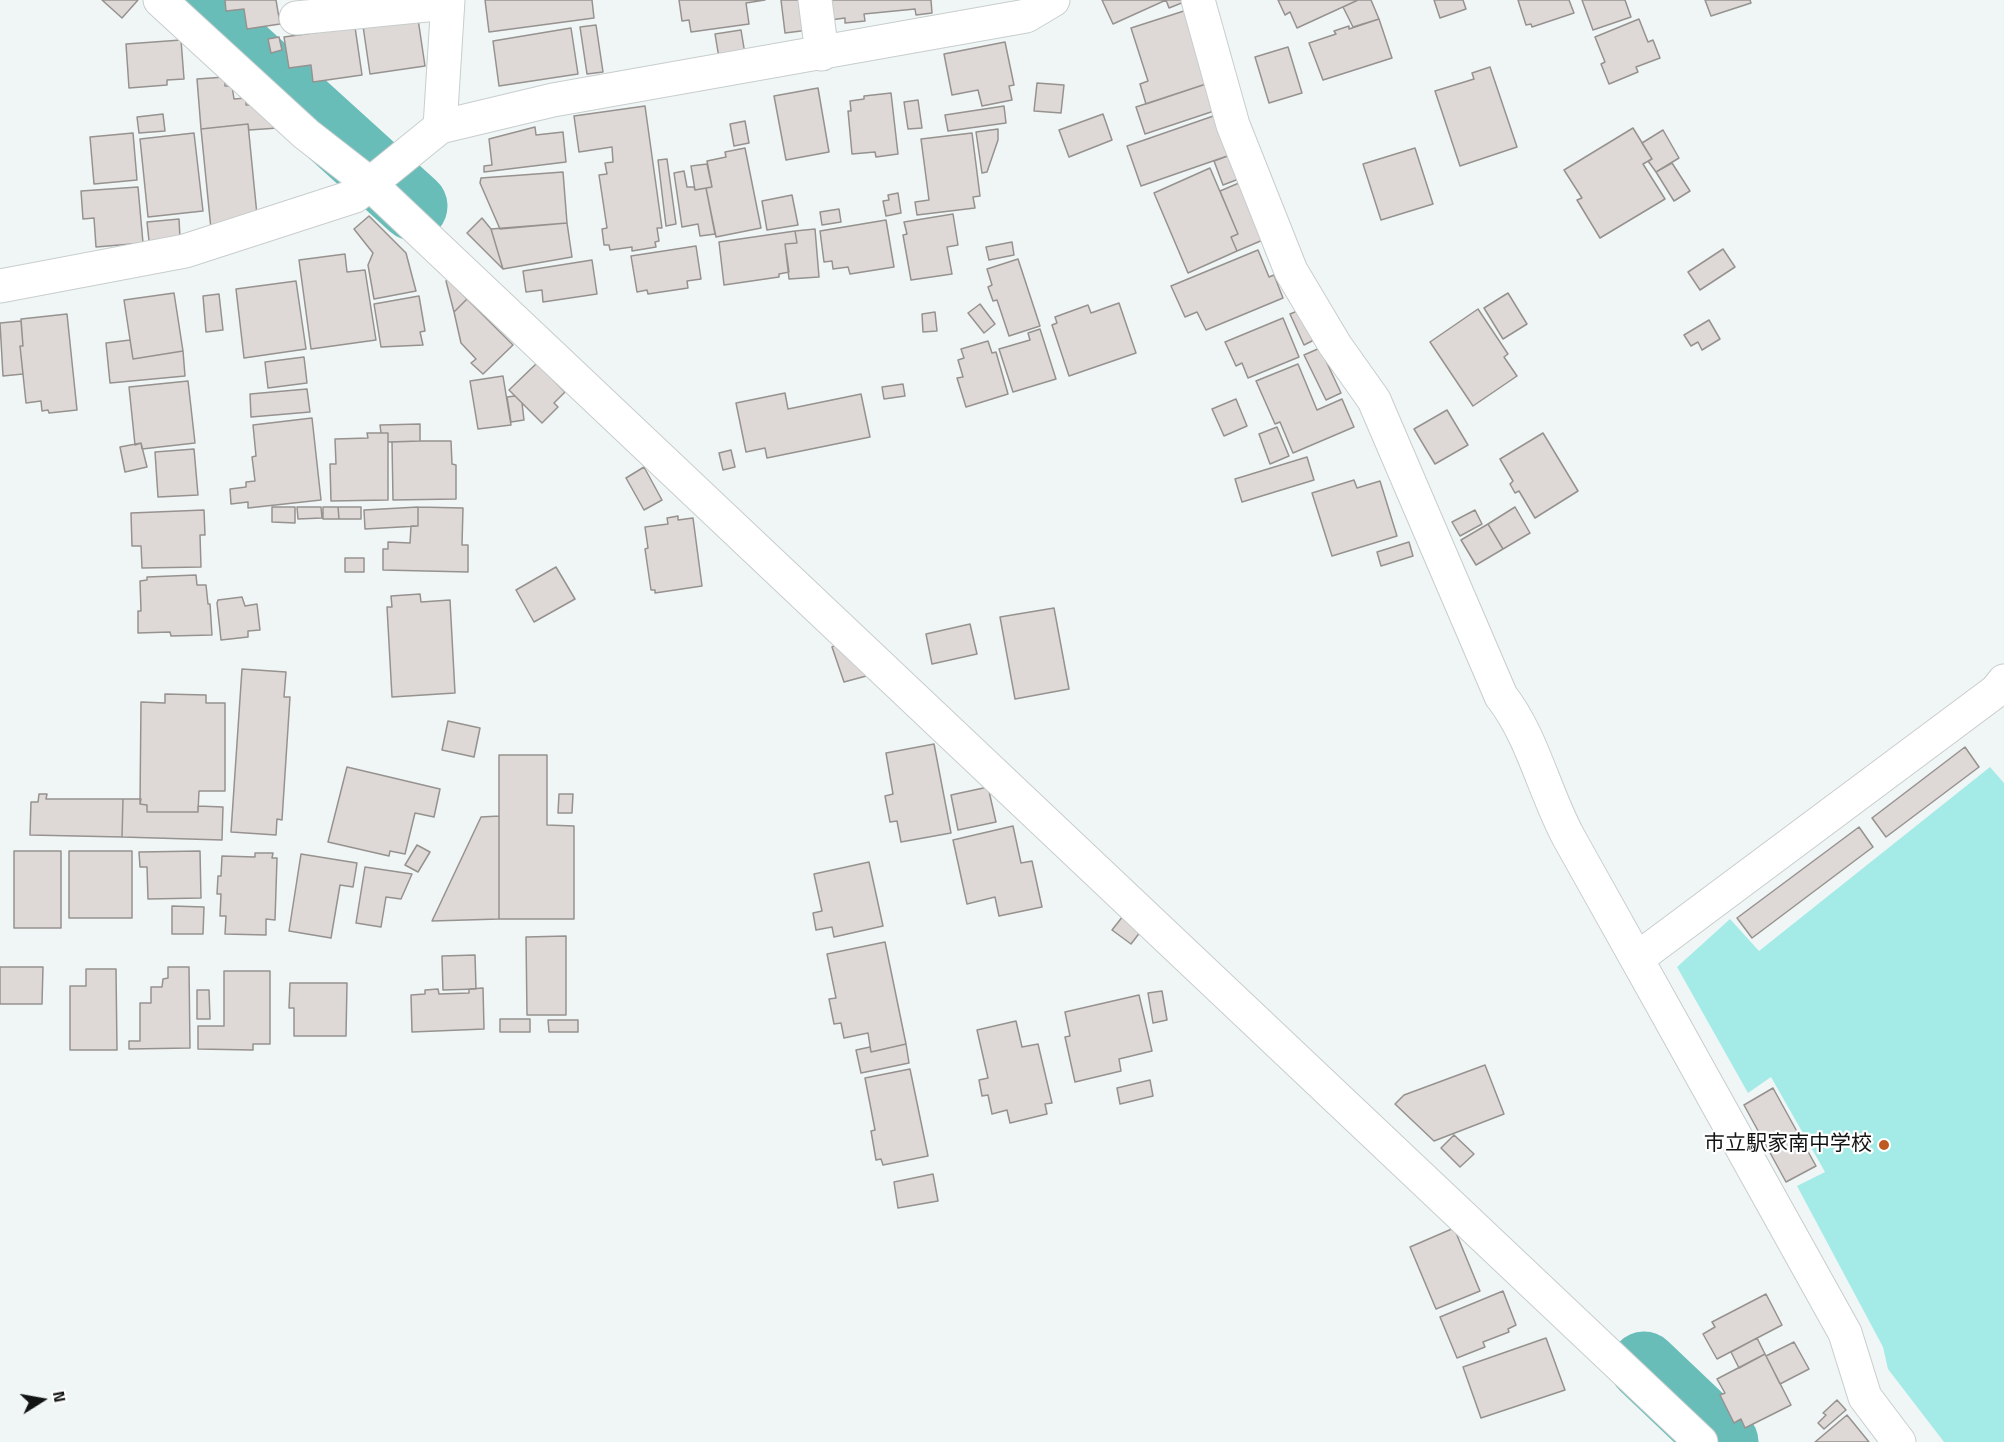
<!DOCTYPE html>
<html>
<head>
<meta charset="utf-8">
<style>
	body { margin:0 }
	#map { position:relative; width:2004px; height:1442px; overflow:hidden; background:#f0f6f5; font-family:"Titillium Web",sans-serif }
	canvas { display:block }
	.north { position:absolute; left:12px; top:1370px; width:60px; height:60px; -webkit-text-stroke:4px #fff; paint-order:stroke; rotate:79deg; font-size:16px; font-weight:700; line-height:24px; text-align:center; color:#121413 }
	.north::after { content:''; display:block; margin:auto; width:21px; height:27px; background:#121413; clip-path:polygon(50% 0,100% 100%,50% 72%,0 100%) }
</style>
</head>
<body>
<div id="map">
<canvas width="2004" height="1442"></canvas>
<div class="north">N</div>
</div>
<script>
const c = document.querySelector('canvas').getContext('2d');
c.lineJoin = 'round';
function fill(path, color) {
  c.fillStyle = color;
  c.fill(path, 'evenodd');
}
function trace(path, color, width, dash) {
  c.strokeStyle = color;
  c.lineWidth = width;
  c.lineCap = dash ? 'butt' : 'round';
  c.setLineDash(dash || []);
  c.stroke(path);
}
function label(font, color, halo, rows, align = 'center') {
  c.font = font + ' "Titillium Web","Noto Sans JP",sans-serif';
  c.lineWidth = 4.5;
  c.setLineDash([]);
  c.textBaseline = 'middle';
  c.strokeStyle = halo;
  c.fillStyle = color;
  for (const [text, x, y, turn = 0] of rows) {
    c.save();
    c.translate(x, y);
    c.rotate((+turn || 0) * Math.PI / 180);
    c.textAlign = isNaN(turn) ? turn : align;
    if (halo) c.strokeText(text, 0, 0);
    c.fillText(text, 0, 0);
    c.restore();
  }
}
fill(new Path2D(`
	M 1990,767 L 2004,783 L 2004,1442 L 1944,1442 L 1888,1369 L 1883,1347 L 1797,1186 L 1825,1172 L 1771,1077 L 1748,1093 L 1677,967 L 1730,919 L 1759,951 Z`), '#a4ebe7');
trace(new Path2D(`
	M 186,0 L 413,206
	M 1644,1366 L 1724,1442`), '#69bdb8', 69);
const building = new Path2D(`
	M 102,0 L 138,0 L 122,18 Z
	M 225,0 L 276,0 L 280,24 L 247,29 L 244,9 L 226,11 Z
	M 485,0 L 592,0 L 594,18 L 489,32 Z
	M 679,0 L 765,0 L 746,3 L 749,24 L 691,32 L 689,20 L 682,21 Z
	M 781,0 L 805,0 L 809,30 L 785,33 Z
	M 828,0 L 931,0 L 932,13 L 916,15 L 915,9 L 864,14 L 865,21 L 845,23 L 845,18 L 830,20 Z
	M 1102,0 L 1166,0 L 1113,24 Z
	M 1166,0 L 1189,0 L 1169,8 Z
	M 1278,0 L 1358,0 L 1297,28 L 1290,12 L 1285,15 Z
	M 1358,0 L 1371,0 L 1379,19 L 1353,27 L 1343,7 Z
	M 1434,0 L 1463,0 L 1466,9 L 1440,18 Z
	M 1518,0 L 1569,0 L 1574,13 L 1532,27 L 1531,24 L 1526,25 Z
	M 1582,0 L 1625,0 L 1631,17 L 1593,30 Z
	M 1705,0 L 1750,0 L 1751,3 L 1711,16 Z
	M 1187,10 L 1215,81 L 1146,104 L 1140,84 L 1148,81 L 1131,28 Z
	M 418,19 L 425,66 L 370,74 L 363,26 Z
	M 1379,19 L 1392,58 L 1323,80 L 1309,43 L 1336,34 L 1334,31 L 1349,26 L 1349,29 Z
	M 1639,19 L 1648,42 L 1653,40 L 1660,58 L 1636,67 L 1638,72 L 1609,84 L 1601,64 L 1605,62 L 1595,37 Z
	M 596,25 L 603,72 L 587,74 L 580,27 Z
	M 355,27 L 362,75 L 313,82 L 311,65 L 289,68 L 284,37 Z
	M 571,28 L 578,74 L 499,86 L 493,41 Z
	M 741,30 L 745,54 L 719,58 L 715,34 Z
	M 279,37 L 282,50 L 271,53 L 268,39 Z
	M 181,40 L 184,79 L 167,80 L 167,85 L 129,88 L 126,44 Z
	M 1005,42 L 1014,85 L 1009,86 L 1012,100 L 982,106 L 978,90 L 952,95 L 944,54 Z
	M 1288,47 L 1302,93 L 1269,103 L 1255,57 Z
	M 1490,67 L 1517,147 L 1460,166 L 1435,91 L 1474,79 L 1472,73 Z
	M 225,77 L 225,86 L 232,86 L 234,99 L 246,98 L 246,105 L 252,105 L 278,128 L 249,130 L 248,124 L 201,129 L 197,79 Z
	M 1215,81 L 1223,108 L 1145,134 L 1136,107 Z
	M 1037,83 L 1064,85 L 1061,113 L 1034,111 Z
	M 818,88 L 829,152 L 786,160 L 774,96 Z
	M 891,93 L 898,154 L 876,157 L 875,152 L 852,154 L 848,111 L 851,111 L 850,101 L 864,99 L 864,96 Z
	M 918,100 L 922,128 L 908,129 L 904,102 Z
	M 645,106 L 662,228 L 657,228 L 659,241 L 655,242 L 656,247 L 632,251 L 632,247 L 610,250 L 609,245 L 604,245 L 602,229 L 607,228 L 599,175 L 607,174 L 605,163 L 613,162 L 612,147 L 579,152 L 574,116 Z
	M 1004,106 L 1006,123 L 948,131 L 945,115 Z
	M 1222,113 L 1236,153 L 1141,186 L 1127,146 Z
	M 163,114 L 165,131 L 139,133 L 137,117 Z
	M 1103,114 L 1112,140 L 1069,157 L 1059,130 Z
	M 745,121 L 749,143 L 734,146 L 730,124 Z
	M 248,124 L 257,215 L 211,229 L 201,129 Z
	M 535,127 L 536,135 L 563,132 L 566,162 L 484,172 L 484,166 L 492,165 L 489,139 Z
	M 1633,128 L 1652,159 L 1643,164 L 1665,199 L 1600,238 L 1577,200 L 1582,198 L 1564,170 Z
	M 998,129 L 998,140 L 987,172 L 982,173 L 976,132 Z
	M 1663,130 L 1679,158 L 1656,172 L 1648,161 L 1652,159 L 1642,143 Z
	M 133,133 L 137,180 L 94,184 L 90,137 Z
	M 194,133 L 203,211 L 148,217 L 140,139 Z
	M 972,133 L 980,196 L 973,197 L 975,208 L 917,215 L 915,202 L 929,200 L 921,139 Z
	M 745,148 L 761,228 L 716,237 L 706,188 L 712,187 L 707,161 L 726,157 L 725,152 Z
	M 1415,148 L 1433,204 L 1381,220 L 1363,164 Z
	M 1236,153 L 1244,177 L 1223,185 L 1214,161 Z
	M 667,159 L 676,224 L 666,226 L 658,160 Z
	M 1672,163 L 1690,191 L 1674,201 L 1656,172 Z
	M 707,164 L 712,187 L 695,190 L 691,166 Z
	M 1210,168 L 1238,234 L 1231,237 L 1237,251 L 1188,273 L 1154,193 Z
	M 684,171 L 687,187 L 694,187 L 695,190 L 706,188 L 715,234 L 700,236 L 698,224 L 682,227 L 674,173 Z
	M 563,172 L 567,223 L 500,229 L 480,183 L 481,178 Z
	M 1246,180 L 1270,237 L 1237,251 L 1231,237 L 1238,234 L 1220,191 Z
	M 138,187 L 143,243 L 96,247 L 94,218 L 83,219 L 81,191 Z
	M 898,193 L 901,213 L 886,216 L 883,201 L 889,200 L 888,195 Z
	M 792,195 L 798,225 L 767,230 L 762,201 Z
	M 839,209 L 841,222 L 822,225 L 820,212 Z
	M 953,214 L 958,245 L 947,247 L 952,274 L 911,280 L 903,235 L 907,234 L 904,222 Z
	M 369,216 L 406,253 L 416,291 L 374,299 L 368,265 L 373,253 L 354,229 Z
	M 482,218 L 491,229 L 503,269 L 467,233 Z
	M 179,219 L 180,238 L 149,241 L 147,222 Z
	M 886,220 L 894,267 L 850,274 L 848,267 L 833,269 L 832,261 L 824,262 L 820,231 Z
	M 567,223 L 572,257 L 503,269 L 491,229 Z
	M 815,229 L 819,277 L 789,279 L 785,244 L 797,243 L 795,231 Z
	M 795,231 L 797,243 L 785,244 L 789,272 L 779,274 L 779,277 L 724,285 L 719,242 Z
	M 1012,242 L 1014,255 L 989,260 L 986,247 Z
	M 696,246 L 701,279 L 687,281 L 688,288 L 648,294 L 647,290 L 637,292 L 631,256 Z
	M 1723,249 L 1735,267 L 1700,290 L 1688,272 Z
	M 1258,250 L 1269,277 L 1274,275 L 1283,298 L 1206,330 L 1197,312 L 1185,317 L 1171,286 Z
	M 345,254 L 347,272 L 365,270 L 376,340 L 311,349 L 299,260 Z
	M 1018,259 L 1040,326 L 1009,336 L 997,300 L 993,301 L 988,287 L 992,285 L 987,269 Z
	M 592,260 L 597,294 L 543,302 L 542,290 L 526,292 L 523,271 Z
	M 448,279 L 467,299 L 454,312 L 446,281 Z
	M 296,281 L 306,349 L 244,358 L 236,289 Z
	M 174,293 L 183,351 L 133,359 L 124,300 Z
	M 1508,293 L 1527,324 L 1503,339 L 1484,308 Z
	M 219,294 L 223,330 L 206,332 L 203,296 Z
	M 419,296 L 425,331 L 420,332 L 423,345 L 381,347 L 374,304 Z
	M 467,299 L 513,345 L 483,374 L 471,363 L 476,359 L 461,343 L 454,312 Z
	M 1119,303 L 1136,353 L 1069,376 L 1052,325 L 1057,323 L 1055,317 L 1088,305 L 1091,313 Z
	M 980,304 L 995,324 L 984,333 L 968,313 Z
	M 1305,308 L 1318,338 L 1304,345 L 1290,314 Z
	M 1478,309 L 1508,354 L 1504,357 L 1517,376 L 1473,406 L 1430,342 Z
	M 935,312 L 937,331 L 923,332 L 922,314 Z
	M 67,314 L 77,410 L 49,413 L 48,410 L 42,411 L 41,401 L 26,403 L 20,346 L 23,346 L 21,319 Z
	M 1283,318 L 1299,357 L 1248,378 L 1242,363 L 1236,366 L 1225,342 Z
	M 1709,320 L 1720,339 L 1702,350 L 1698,342 L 1691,346 L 1684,335 Z
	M 21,321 L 23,346 L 20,346 L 23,374 L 3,376 L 0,323 Z
	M 1040,329 L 1056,379 L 1013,392 L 999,349 L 1030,340 L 1028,333 Z
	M 130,340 L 133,359 L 183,351 L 185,376 L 110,383 L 106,343 Z
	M 988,341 L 992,353 L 996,352 L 1008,394 L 966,407 L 957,378 L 963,377 L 958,360 L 964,358 L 961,349 Z
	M 1320,348 L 1341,393 L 1326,400 L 1304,355 Z
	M 304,357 L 307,383 L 268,388 L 265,362 Z
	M 537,363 L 565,392 L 554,403 L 558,407 L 542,423 L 509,390 Z
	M 1298,364 L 1317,410 L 1342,399 L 1354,427 L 1293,453 L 1280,422 L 1275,424 L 1256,381 Z
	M 503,376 L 511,425 L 478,429 L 470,381 Z
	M 188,381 L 195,443 L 142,449 L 141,443 L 135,445 L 129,387 Z
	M 903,384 L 905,396 L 884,399 L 882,387 Z
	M 307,389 L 310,412 L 251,417 L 250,394 Z
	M 785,393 L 788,409 L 861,394 L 870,437 L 767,458 L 765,448 L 746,452 L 736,403 Z
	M 515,396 L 522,403 L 524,420 L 511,422 L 507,397 Z
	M 1236,399 L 1247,426 L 1224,436 L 1212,409 Z
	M 1447,410 L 1468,445 L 1435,464 L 1414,429 Z
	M 312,418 L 321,500 L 248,508 L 248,502 L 231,504 L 230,489 L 246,487 L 246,482 L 255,481 L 252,457 L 256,456 L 253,425 Z
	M 420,424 L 420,441 L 388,442 L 388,433 L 381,433 L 380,425 Z
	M 1277,427 L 1289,456 L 1270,464 L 1259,434 Z
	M 367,433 L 388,433 L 388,500 L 331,501 L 330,464 L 336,464 L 335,439 L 368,438 Z
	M 1543,433 L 1578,491 L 1535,518 L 1519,491 L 1515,493 L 1510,484 L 1513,481 L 1500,459 Z
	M 420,441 L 451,441 L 452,464 L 456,465 L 456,499 L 393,500 L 392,442 Z
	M 141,443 L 147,467 L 125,472 L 120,447 Z
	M 194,449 L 198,495 L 158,497 L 155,452 Z
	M 731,450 L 735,467 L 723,470 L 719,453 Z
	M 1307,457 L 1314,480 L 1242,502 L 1235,479 Z
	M 644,467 L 662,500 L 644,510 L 626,478 Z
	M 1354,480 L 1357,488 L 1380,481 L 1397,536 L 1332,556 L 1312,493 Z
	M 272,507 L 295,507 L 295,523 L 272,522 Z
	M 297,507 L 321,507 L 322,518 L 298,519 Z
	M 323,507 L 338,507 L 339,519 L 323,519 Z
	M 338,507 L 361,507 L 361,519 L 339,519 Z
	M 418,507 L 463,508 L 462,545 L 468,545 L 468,572 L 383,570 L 383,549 L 388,549 L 388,542 L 410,543 L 411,526 L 418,526 Z
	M 418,507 L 418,526 L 365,529 L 364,510 Z
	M 1515,507 L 1530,533 L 1503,549 L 1488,524 Z
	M 204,510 L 205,535 L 200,535 L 201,567 L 142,568 L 141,546 L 132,546 L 131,513 Z
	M 1475,510 L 1482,524 L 1460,536 L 1452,522 Z
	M 678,516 L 678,520 L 693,518 L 702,586 L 655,593 L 655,590 L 651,590 L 645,549 L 648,548 L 645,527 L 668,524 L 667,518 Z
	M 1488,524 L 1503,549 L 1476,565 L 1461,540 Z
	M 1409,542 L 1413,556 L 1381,566 L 1377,552 Z
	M 345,558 L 364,558 L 364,572 L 345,572 Z
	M 556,567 L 575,599 L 534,622 L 516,590 Z
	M 196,575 L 197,585 L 206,585 L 208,604 L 210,604 L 212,635 L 171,636 L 170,632 L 138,633 L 138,611 L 141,611 L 140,581 L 147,580 L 147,577 Z
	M 420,594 L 421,602 L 450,600 L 455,693 L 392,697 L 387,607 L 392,607 L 391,596 Z
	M 242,597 L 245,606 L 257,604 L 260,630 L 248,631 L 248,637 L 221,640 L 217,603 L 218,600 Z
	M 1054,608 L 1069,689 L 1015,699 L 1000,617 Z
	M 970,624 L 977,654 L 932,664 L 926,634 Z
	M 836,645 L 870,675 L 844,682 L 832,647 Z
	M 242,669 L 286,672 L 284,697 L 290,697 L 282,820 L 277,819 L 276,835 L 231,832 Z
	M 165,694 L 206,695 L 206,703 L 225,703 L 225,791 L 199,791 L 198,812 L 147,812 L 147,805 L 140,804 L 141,702 L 165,703 Z
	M 448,721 L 480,728 L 474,757 L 442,750 Z
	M 934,744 L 951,833 L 901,842 L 897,821 L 890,822 L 885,796 L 893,794 L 886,753 Z
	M 1965,747 L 1979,767 L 1886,837 L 1872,818 Z
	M 499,755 L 547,755 L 547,825 L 574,826 L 574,919 L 499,919 Z
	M 347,767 L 440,789 L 434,817 L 415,813 L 405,854 L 390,851 L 389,856 L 328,842 Z
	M 988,787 L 996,822 L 958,830 L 951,795 Z
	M 39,794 L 47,794 L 46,799 L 123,799 L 122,837 L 30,835 L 31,802 L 38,802 Z
	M 559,794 L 573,794 L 572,813 L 558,813 Z
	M 123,799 L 141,799 L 140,804 L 147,805 L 147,812 L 198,812 L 198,806 L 223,807 L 222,840 L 122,837 Z
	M 499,816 L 499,919 L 432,921 L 481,817 Z
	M 1013,826 L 1021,863 L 1032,861 L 1042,907 L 999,916 L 995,897 L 967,904 L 953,840 Z
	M 1859,827 L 1873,847 L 1752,938 L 1737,918 Z
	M 417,845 L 430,852 L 418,872 L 405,865 Z
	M 14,851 L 61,851 L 61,928 L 14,928 Z
	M 69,851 L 132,851 L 132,918 L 69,918 Z
	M 200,851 L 201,898 L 148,899 L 147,867 L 140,867 L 139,852 Z
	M 255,853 L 273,853 L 272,858 L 277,858 L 275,920 L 266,919 L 266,935 L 225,934 L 226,916 L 220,916 L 221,894 L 217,894 L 218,876 L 221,876 L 222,856 L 255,857 Z
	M 301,854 L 357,863 L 353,887 L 340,885 L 331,938 L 289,931 Z
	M 869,862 L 883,926 L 834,937 L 832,927 L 816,930 L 813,913 L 822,911 L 814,874 Z
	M 365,867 L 412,874 L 401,899 L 386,897 L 381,927 L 356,923 Z
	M 172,906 L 204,907 L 203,934 L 172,934 Z
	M 1123,916 L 1141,931 L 1131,944 L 1112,930 Z
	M 566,936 L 566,1015 L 527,1015 L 526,937 Z
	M 885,942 L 906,1044 L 871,1052 L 868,1033 L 844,1038 L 841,1023 L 834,1024 L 829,999 L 836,998 L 827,954 Z
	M 475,955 L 476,989 L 443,990 L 442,956 Z
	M 0,967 L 43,967 L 42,1004 L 0,1004 Z
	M 168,967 L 189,967 L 190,1048 L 129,1049 L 129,1041 L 140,1041 L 140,1003 L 151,1003 L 151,987 L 162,987 L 163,979 L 168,978 Z
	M 86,969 L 116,969 L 117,1050 L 70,1050 L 70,986 L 86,986 Z
	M 224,971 L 270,971 L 270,1044 L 253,1044 L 253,1050 L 198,1049 L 198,1026 L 224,1026 Z
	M 290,983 L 347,983 L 346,1036 L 294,1036 L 294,1008 L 289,1008 Z
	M 483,988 L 484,1029 L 412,1032 L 411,995 L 425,994 L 425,990 L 438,989 L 439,994 L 469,993 L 469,989 Z
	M 197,990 L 209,990 L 210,1019 L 197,1019 Z
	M 1162,991 L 1167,1020 L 1153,1023 L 1148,993 Z
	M 1139,995 L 1152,1051 L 1119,1059 L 1121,1071 L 1075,1082 L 1065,1037 L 1070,1036 L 1065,1012 Z
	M 500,1019 L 530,1019 L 530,1032 L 500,1032 Z
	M 548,1020 L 578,1020 L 578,1032 L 549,1032 Z
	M 1016,1021 L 1022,1047 L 1038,1044 L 1052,1103 L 1045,1104 L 1047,1114 L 1010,1123 L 1007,1110 L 992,1114 L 988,1095 L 982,1096 L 979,1080 L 988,1078 L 977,1030 Z
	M 906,1044 L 909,1063 L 861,1073 L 856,1050 L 870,1047 L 871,1052 Z
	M 1485,1065 L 1504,1114 L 1434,1141 L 1395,1104 L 1404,1095 Z
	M 910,1069 L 928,1156 L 883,1165 L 881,1159 L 876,1160 L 871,1131 L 875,1130 L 865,1078 Z
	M 1150,1080 L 1153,1096 L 1120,1104 L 1117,1088 Z
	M 1773,1088 L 1816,1166 L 1786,1182 L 1744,1105 Z
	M 1454,1135 L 1474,1154 L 1460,1167 L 1441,1148 Z
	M 933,1174 L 938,1201 L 898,1208 L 894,1182 Z
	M 1454,1228 L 1480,1291 L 1436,1309 L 1410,1247 Z
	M 1503,1291 L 1516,1325 L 1508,1329 L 1509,1332 L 1483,1342 L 1485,1347 L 1457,1358 L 1440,1317 Z
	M 1766,1294 L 1782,1325 L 1717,1359 L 1703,1334 L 1715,1327 L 1712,1322 Z
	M 1546,1338 L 1565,1390 L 1481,1418 L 1463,1367 Z
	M 1757,1338 L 1765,1354 L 1739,1368 L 1731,1352 Z
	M 1794,1342 L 1809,1369 L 1780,1384 L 1766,1356 Z
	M 1765,1354 L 1791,1405 L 1745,1428 L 1741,1419 L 1734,1423 L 1720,1395 L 1725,1393 L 1717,1379 Z
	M 1837,1400 L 1846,1410 L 1824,1429 L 1818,1423 L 1826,1415 L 1823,1413 Z
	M 1847,1415 L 1869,1442 L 1815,1442 Z`);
fill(building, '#ded9d7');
trace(building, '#969290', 1.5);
const minor = new Path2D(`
	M 160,0 L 306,134 L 369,183 L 1701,1442
	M 815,0 L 822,54
	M 1198,0 L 1233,125 L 1291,271 L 1335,345 L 1374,400 L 1501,696 C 1533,737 1544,792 1569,838 C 1661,1003 1754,1167 1845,1333 L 1865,1397 L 1899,1442
	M 296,18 L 447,3
	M 440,127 L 448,0
	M 0,286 L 185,251 L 355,196 L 440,127 L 553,100 L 1026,16 L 1053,0
	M 1638,958 L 1996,691 L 2004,681`);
trace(minor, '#c8cdcd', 35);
trace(minor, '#fff', 33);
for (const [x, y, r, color] of [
	[1884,1145,6,"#bd5921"]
]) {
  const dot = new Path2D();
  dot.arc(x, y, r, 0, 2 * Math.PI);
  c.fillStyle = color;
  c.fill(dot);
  trace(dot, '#fff', 2);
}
label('21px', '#121413', '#fff', [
	["市立駅家南中学校",1872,1145]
], 'right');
</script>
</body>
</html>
